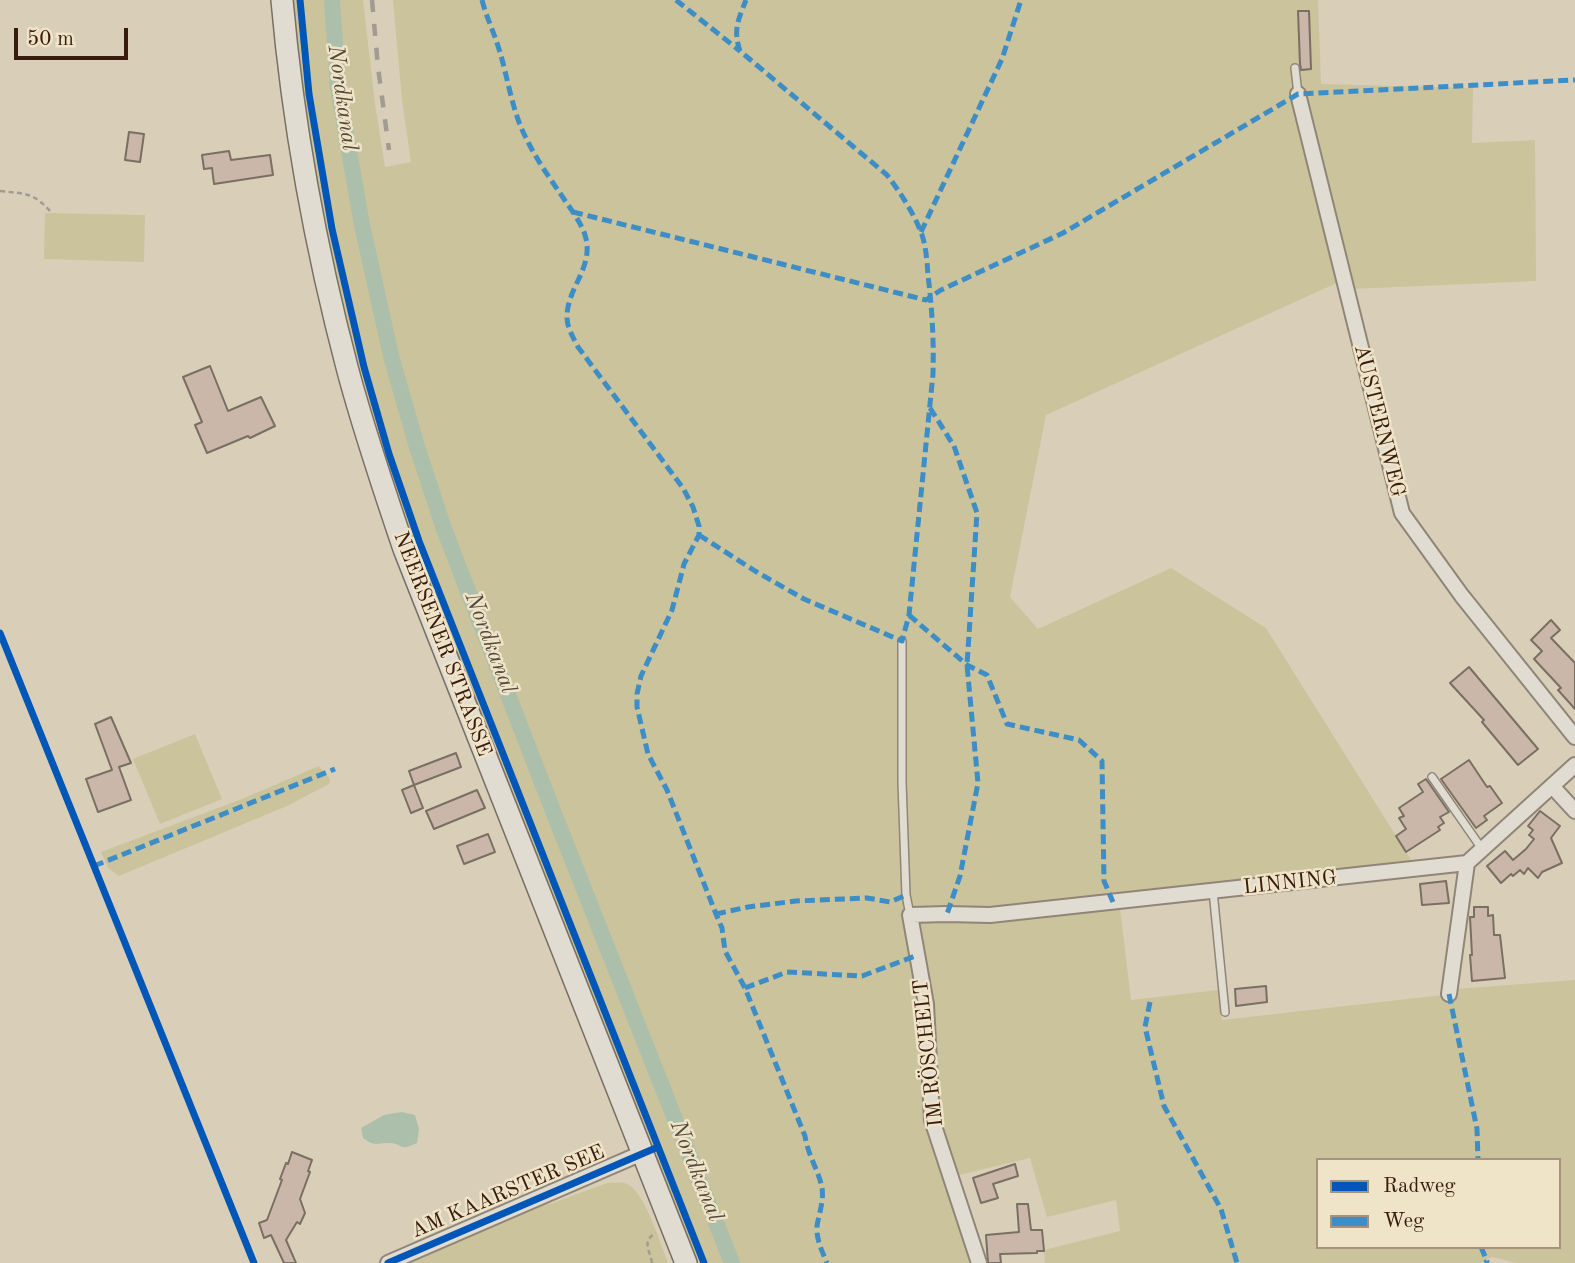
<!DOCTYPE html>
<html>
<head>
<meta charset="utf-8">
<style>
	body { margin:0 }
	#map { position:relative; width:1575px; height:1263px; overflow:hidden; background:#d9cfb8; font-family:"Old Standard TT",serif }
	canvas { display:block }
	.legend { position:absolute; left:1316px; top:1158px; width:245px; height:91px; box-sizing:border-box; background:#efe3c8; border:2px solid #a5937e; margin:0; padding:9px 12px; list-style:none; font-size:21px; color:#371b0e }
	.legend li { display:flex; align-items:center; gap:14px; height:35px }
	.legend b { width:35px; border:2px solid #a5937e }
	.scale { position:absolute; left:14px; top:28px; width:114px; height:32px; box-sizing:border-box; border:4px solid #371b0e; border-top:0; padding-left:9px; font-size:21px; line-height:24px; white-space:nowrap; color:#371b0e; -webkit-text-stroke:5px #efe3c8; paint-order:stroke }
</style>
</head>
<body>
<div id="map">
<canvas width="1575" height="1263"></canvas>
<ul class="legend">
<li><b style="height:9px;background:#0057b8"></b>Radweg</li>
<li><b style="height:9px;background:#3d8dc7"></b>Weg</li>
</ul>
<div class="scale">50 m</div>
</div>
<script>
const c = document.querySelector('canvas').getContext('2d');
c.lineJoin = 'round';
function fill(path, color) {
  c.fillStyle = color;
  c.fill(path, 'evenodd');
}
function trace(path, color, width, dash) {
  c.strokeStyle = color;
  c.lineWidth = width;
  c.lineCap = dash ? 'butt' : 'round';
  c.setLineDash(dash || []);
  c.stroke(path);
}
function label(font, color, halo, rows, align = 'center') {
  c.font = font + ' "Old Standard TT",serif';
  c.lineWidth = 5;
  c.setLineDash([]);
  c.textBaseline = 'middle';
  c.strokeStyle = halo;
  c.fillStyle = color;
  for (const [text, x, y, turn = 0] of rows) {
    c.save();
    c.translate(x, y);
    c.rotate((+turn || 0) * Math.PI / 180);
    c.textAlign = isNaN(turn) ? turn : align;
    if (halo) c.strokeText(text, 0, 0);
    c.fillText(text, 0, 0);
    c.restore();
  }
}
fill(new Path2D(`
	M 289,0 L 298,0 L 306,93 L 328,229 L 362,367 L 386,455 L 416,542 L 701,1263 L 695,1263 L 411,544 L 356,369 L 324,228 L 301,93 Z
	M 303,0 L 363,0 L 375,104 L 385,167 L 411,162 L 402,100 L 393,0 L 1318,0 L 1321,84 L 1473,88 L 1472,143 L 1535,140 L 1536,281 L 1351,289 L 1339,282 L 1046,415 L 1010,597 L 1038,629 L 1171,568 L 1266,628 L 1413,863 L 1120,908 L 1131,1000 L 1218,990 L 1222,1020 L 1443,995 L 1443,990 L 1575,980 L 1575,1263 L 1518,1263 L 1492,1257 L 1481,1263 L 1045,1263 L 1044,1250 L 1120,1231 L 1116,1200 L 1047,1217 L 1030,1158 L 955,1176 L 938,1120 L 919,934 L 908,944 L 922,1004 L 928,1121 L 974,1263 L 706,1263 L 421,539 L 391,454 L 367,366 L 334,226 L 312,94 ZM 1318,1160 L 1559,1160 L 1559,1247 L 1318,1247 Z
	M 45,213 L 145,215 L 144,262 L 44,259 Z
	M 195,734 L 222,799 L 160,824 L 133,759 Z
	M 319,766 L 330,779 L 329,784 L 287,806 L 119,876 L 108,868 L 101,852 L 242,799 Z
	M 607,1183 C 614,1183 622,1181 629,1185 C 645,1194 661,1245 668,1263 L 411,1263 L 534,1207 L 553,1203 Z`), '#cac39b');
fill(new Path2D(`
	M 402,1112 L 415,1115 L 419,1129 L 417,1143 C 398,1152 404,1144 390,1143 C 376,1142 377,1148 363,1138 L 361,1128 L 384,1115 Z`), '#abbfab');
trace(new Path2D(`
	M 332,0 L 338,88 L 362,225 L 391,356 L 417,447 L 444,529 L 553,811 L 732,1263`), '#abbfab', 16);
const building = new Path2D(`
	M 1298,11 L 1309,11 L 1311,69 L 1301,70 L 1300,64 Z
	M 129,132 L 144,134 L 140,162 L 125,160 Z
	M 229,151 L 231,160 L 270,155 L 273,175 L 214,184 L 212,168 L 204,169 L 202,155 Z
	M 210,366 L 228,411 L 261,397 L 275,426 L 250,438 L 248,436 L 207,453 L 195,425 L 202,422 L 183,377 Z
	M 1551,620 L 1560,630 L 1551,638 L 1575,663 L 1575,709 L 1558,690 L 1561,688 L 1534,659 L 1542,651 L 1531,640 Z
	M 1469,667 L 1538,749 L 1518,765 L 1482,722 L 1484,720 L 1450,683 Z
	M 111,717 L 131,763 L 119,767 L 131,800 L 98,812 L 86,779 L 112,770 L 95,724 Z
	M 456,753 L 461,767 L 414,785 L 409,771 Z
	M 1469,760 L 1487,787 L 1490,786 L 1502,803 L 1484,816 L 1487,820 L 1476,828 L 1441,779 Z
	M 1426,779 L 1449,812 L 1440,817 L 1444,823 L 1438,827 L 1440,830 L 1406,852 L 1396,836 L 1406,829 L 1399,818 L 1404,816 L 1399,808 L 1423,792 L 1418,784 Z
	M 414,785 L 423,808 L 411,813 L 402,790 Z
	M 477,790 L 485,808 L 434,829 L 426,811 Z
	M 1540,811 L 1560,826 L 1551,838 L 1562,863 L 1542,872 L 1538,878 L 1528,868 L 1524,874 L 1520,870 L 1513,876 L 1511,874 L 1501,883 L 1487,866 L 1505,851 L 1513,860 L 1526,849 L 1534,839 L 1529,835 L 1533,830 L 1528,826 Z
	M 488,834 L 495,852 L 464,864 L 457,846 Z
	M 1446,881 L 1449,903 L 1422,905 L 1420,884 Z
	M 1474,907 L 1488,907 L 1488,916 L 1493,915 L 1494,935 L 1500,935 L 1505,978 L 1472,981 L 1470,955 L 1472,955 L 1470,917 L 1474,917 Z
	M 1266,986 L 1267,1002 L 1236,1006 L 1235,989 Z
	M 292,1152 L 312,1160 L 308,1171 L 310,1172 L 300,1199 L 305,1213 L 300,1224 L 297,1222 L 286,1240 L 296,1263 L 284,1263 L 271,1235 L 264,1238 L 259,1223 L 267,1220 L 282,1180 L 280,1179 L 286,1163 L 288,1164 Z
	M 1015,1164 L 1018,1176 L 993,1184 L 998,1198 L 981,1203 L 973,1178 Z
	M 1017,1204 L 1028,1204 L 1031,1230 L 1042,1230 L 1044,1251 L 1037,1251 L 1037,1253 L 1000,1254 L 1001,1263 L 988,1263 L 986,1235 L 1019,1232 Z`);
fill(building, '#cab7aa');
trace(building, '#796f62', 2);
const service = new Path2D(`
	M 1295,68 L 1298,94
	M 902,641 L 902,782 L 906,895 L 910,915
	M 1432,777 L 1482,849
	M 1213,891 L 1225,1012`);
const minor = new Path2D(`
	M 1298,94 L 1402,513 L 1462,596 L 1575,737
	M 1552,786 L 1575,811
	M 1449,994 L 1467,863
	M 388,1263 L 642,1153
	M 979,1263 L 932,1120 L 926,1004 L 910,915 L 947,914 L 990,915 L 1467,863 L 1575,765`);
const secondary = new Path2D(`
	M 282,0 C 293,125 316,250 348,371 C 364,431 384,490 404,549 L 686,1263`);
trace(service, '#908678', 10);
trace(minor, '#908678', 18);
trace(secondary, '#796f62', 24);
trace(new Path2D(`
	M 0,191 C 27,194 33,192 52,213
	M 652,1263 C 650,1250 641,1241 656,1233`), '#a29b92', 2.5, [5, 3.5]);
trace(service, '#e1dcd1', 7);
trace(minor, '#e1dcd1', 14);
trace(secondary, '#e1dcd1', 21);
trace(new Path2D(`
	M 372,0 L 378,67 L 389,150`), '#a29b92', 4.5, [12, 12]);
trace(new Path2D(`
	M 482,0 C 486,16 493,30 498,46 C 508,76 511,109 526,138 C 537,161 552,181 566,202 C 573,212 581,223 585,235 C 595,267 567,287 567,317 C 567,328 573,337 578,347 L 683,488 L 693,507 L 699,526 L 699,535 L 684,564 L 672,610 L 641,676 L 637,694 L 637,707 L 648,754 L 667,790 L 716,914 L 722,928 L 725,951 L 745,988 L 805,1136 C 808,1156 819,1171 822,1188 C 824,1202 819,1213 817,1226 C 816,1239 822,1251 827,1263
	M 676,0 L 740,51
	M 573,212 L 926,300 L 941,290 L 1063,233 L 1298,94 L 1575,80
	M 921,232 L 1002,59 L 1021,0
	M 930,408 L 954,446 L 977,513 L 967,665 L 978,783 L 960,876 L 947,914
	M 699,535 L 755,571 L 804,599 L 902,641 L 909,615 L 933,374 C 934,340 932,308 928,275 C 927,261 926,245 921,232 C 913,212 900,192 887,175 L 740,51 C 733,30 738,20 746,0
	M 909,615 L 967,665 L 987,675 L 1007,724 L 1079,740 L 1102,761 L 1104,881 L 1113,902
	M 94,866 L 335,769
	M 716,914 L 748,907 L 796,901 L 867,898 L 890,902 L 906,895
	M 745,988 L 787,972 L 862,976 L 918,955
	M 1449,994 L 1477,1129 L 1478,1160
	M 1150,1002 L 1145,1027 L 1164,1106 L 1221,1209 L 1237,1263
	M 1481,1247 L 1487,1261 L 1485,1263`), '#3d8dc7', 5, [10, 5]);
trace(new Path2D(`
	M 300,0 L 309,94 L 332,229 L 364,367 L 389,454 L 419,541 L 704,1263
	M 0,633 L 254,1263
	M 388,1263 L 658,1147`), '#0057b8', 7);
label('21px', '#371b0e', '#efe3c8', [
	["AUSTERNWEG",1379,421,76],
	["NEERSENER STRASSE",442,644,69],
	["LINNING",1290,883,-6],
	["IM RÖSCHELT",929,1053,-96],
	["AM KAARSTER SEE",508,1192,-23]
]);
label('italic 23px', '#544a3b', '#efe3c8', [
	["Nordkanal",342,98,82],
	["Nordkanal",490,643,69],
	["Nordkanal",696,1171,68]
]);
</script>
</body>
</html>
